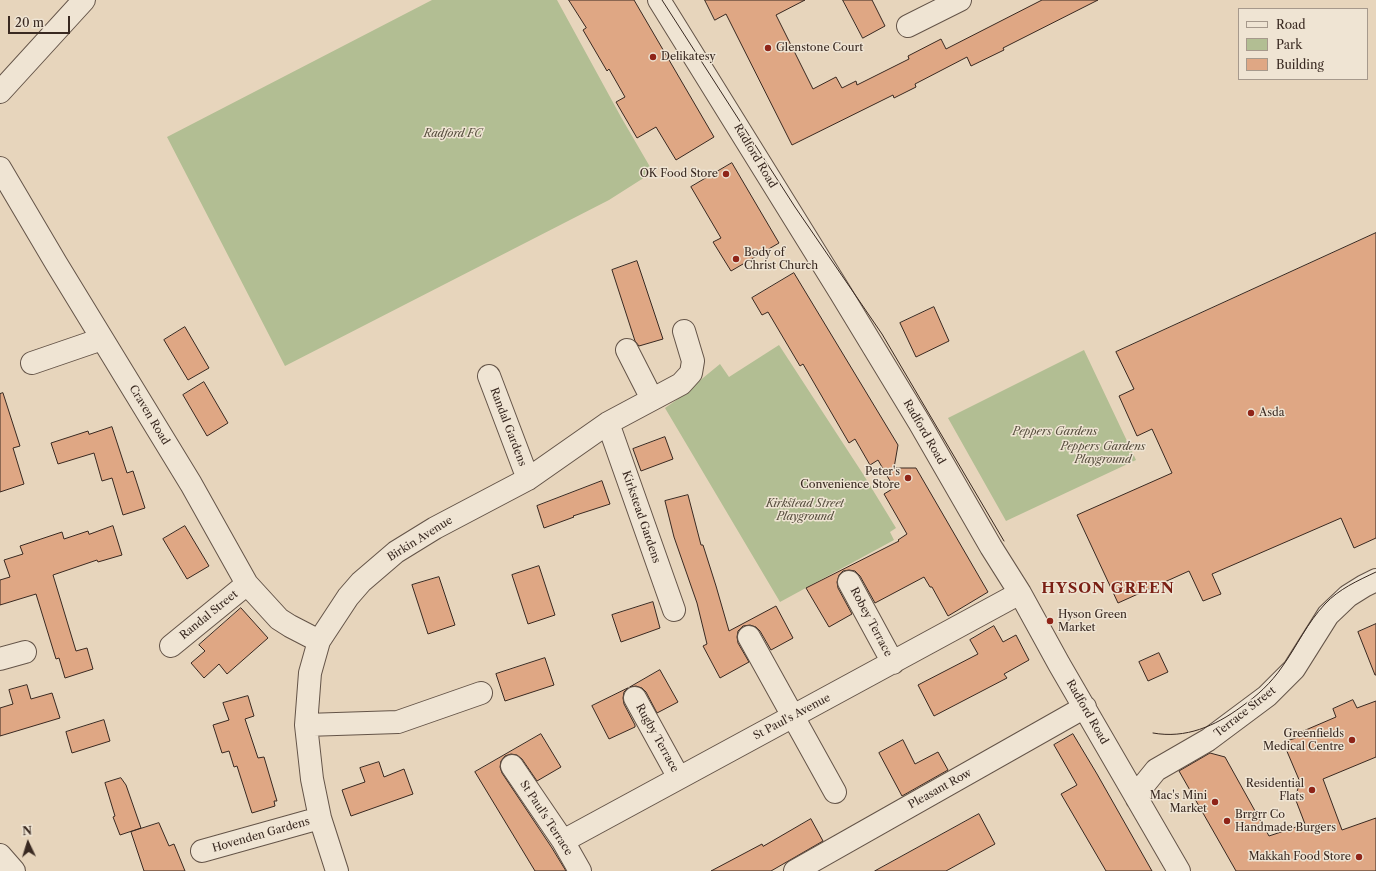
<!DOCTYPE html>
<html>
<head>
<meta charset="utf-8">
<style>
	body { margin:0 }
	#map { position:relative; width:1376px; height:871px; overflow:hidden; background:#e7d5bc; font-family:"Libre Caslon Text",serif }
	canvas { display:block }
	.legend { position:absolute; left:1238px; top:8px; width:130px; height:72px; box-sizing:border-box; background:#efe4d3; border:1px solid #a6998c; margin:0; padding:5px 7px; list-style:none; font-size:12px; color:#392921 }
	.legend li { display:flex; align-items:center; gap:8px; height:20px }
	.legend b { width:20px; border:1px solid #a6998c }
	.north { position:absolute; left:8px; top:823px; width:40px; height:40px; -webkit-text-stroke:3px #efe4d3; paint-order:stroke; rotate:356deg; font-size:11px; font-weight:700; line-height:16px; text-align:center; color:#392921 }
	.north::after { content:''; display:block; margin:auto; width:14px; height:18px; background:#392921; clip-path:polygon(50% 0,100% 100%,50% 72%,0 100%) }
	.scale { position:absolute; left:8px; top:16px; width:62px; height:18px; box-sizing:border-box; border:2px solid #392921; border-top:0; padding-left:5px; font-size:12px; line-height:14px; white-space:nowrap; color:#392921; -webkit-text-stroke:3px #efe4d3; paint-order:stroke }
</style>
</head>
<body>
<div id="map">
<canvas width="1376" height="871"></canvas>
<ul class="legend">
<li><b style="height:5px;background:#efe4d3"></b>Road</li>
<li><b style="height:11px;background:#b2be93"></b>Park</li>
<li><b style="height:11px;background:#dfa784"></b>Building</li>
</ul>
<div class="north">N</div>
<div class="scale">20 m</div>
</div>
<script>
const c = document.querySelector('canvas').getContext('2d');
c.lineJoin = 'round';
function fill(path, color) {
  c.fillStyle = color;
  c.fill(path, 'evenodd');
}
function trace(path, color, width, dash) {
  c.strokeStyle = color;
  c.lineWidth = width;
  c.lineCap = dash ? 'butt' : 'round';
  c.setLineDash(dash || []);
  c.stroke(path);
}
function label(font, color, halo, rows, align = 'center') {
  c.font = font + ' "Libre Caslon Text",serif';
  c.lineWidth = 3;
  c.setLineDash([]);
  c.textBaseline = 'middle';
  c.strokeStyle = halo;
  c.fillStyle = color;
  for (const [text, x, y, turn = 0] of rows) {
    c.save();
    c.translate(x, y);
    c.rotate((+turn || 0) * Math.PI / 180);
    c.textAlign = isNaN(turn) ? turn : align;
    if (halo) c.strokeText(text, 0, 0);
    c.fillText(text, 0, 0);
    c.restore();
  }
}
fill(new Path2D(`
	M 432,0 L 557,0 L 621,117 L 653,172 L 609,200 L 285,366 L 167,137 Z
	M 779,345 L 863,474 L 896,528 L 890,532 L 894,540 L 780,602 L 665,408 L 675,401 L 720,364 L 729,377 Z
	M 1084,350 L 1136,460 L 1006,521 L 948,418 Z`), '#b2be93');
const building = new Path2D(`
	M 569,0 L 634,0 L 714,137 L 676,160 L 656,127 L 637,138 L 616,102 L 625,97 L 609,69 L 607,71 L 583,30 L 586,28 Z
	M 705,0 L 805,0 L 776,15 L 813,89 L 836,77 L 842,88 L 856,81 L 857,85 L 909,59 L 908,56 L 941,39 L 946,49 L 1042,0 L 1098,0 L 1003,48 L 1004,50 L 971,66 L 967,57 L 915,84 L 916,87 L 894,98 L 893,95 L 792,145 L 726,14 L 715,20 Z
	M 843,0 L 872,0 L 885,26 L 863,38 Z
	M 732,163 L 779,243 L 731,271 L 713,242 L 721,238 L 691,187 Z
	M 1376,233 L 1376,538 L 1354,548 L 1341,518 L 1212,574 L 1221,594 L 1203,601 L 1189,571 L 1118,603 L 1077,515 L 1172,473 L 1152,429 L 1137,436 L 1119,396 L 1134,389 L 1116,352 Z
	M 637,261 L 663,339 L 639,346 L 635,341 L 612,270 Z
	M 794,273 L 898,445 L 894,468 L 916,468 L 988,592 L 948,616 L 932,587 L 930,587 L 924,577 L 875,603 L 860,576 L 855,571 L 849,570 L 843,571 L 839,575 L 837,582 L 838,588 L 852,614 L 829,627 L 806,588 L 899,541 L 898,540 L 907,534 L 884,494 L 894,488 L 878,460 L 870,465 L 855,439 L 849,443 L 803,364 L 800,366 L 768,312 L 762,315 L 752,298 Z
	M 934,307 L 949,341 L 916,357 L 900,323 Z
	M 185,327 L 209,368 L 188,380 L 164,340 Z
	M 204,382 L 228,423 L 207,436 L 183,395 Z
	M 3,393 L 20,446 L 13,448 L 24,484 L 0,492 L 0,394 Z
	M 112,427 L 127,473 L 133,471 L 145,508 L 123,515 L 112,478 L 102,481 L 94,453 L 58,464 L 51,443 L 88,431 L 89,434 Z
	M 665,437 L 673,459 L 641,471 L 633,449 Z
	M 602,481 L 610,504 L 573,516 L 574,517 L 544,528 L 537,506 Z
	M 688,495 L 701,545 L 703,545 L 716,586 L 729,631 L 776,606 L 793,638 L 771,650 L 760,631 L 756,627 L 750,625 L 743,626 L 738,631 L 737,637 L 738,643 L 749,662 L 720,678 L 703,646 L 707,644 L 697,603 L 674,537 L 665,501 Z
	M 113,526 L 122,555 L 98,562 L 97,560 L 53,575 L 76,651 L 87,648 L 93,669 L 65,678 L 59,658 L 56,659 L 36,594 L 0,605 L 0,580 L 10,577 L 4,560 L 23,554 L 20,546 L 62,532 L 64,539 L 88,531 L 89,534 Z
	M 185,526 L 209,566 L 187,579 L 163,539 Z
	M 539,566 L 555,615 L 528,624 L 512,575 Z
	M 439,577 L 455,625 L 428,634 L 412,585 Z
	M 653,602 L 660,628 L 621,642 L 612,615 Z
	M 241,608 L 268,638 L 227,674 L 219,664 L 204,678 L 191,663 L 205,651 L 199,645 Z
	M 1376,624 L 1376,675 L 1375,675 L 1358,632 Z
	M 994,626 L 1003,642 L 1016,635 L 1029,660 L 1004,674 L 1007,678 L 934,716 L 918,685 L 978,654 L 970,640 Z
	M 1159,653 L 1168,672 L 1148,681 L 1139,662 Z
	M 545,658 L 554,685 L 505,701 L 496,674 Z
	M 660,670 L 678,702 L 657,713 L 646,692 L 642,688 L 636,686 L 630,687 Z
	M 27,685 L 31,699 L 52,693 L 60,718 L 0,736 L 0,708 L 13,704 L 9,690 Z
	M 628,688 L 624,692 L 623,698 L 624,704 L 635,725 L 635,727 L 609,739 L 592,706 Z
	M 248,696 L 254,716 L 245,719 L 258,758 L 264,757 L 277,801 L 274,801 L 275,806 L 252,813 L 237,766 L 234,767 L 229,751 L 222,753 L 213,725 L 229,720 L 223,703 Z
	M 1353,700 L 1357,708 L 1376,701 L 1376,757 L 1323,779 L 1342,830 L 1376,818 L 1376,871 L 1236,871 L 1179,771 L 1210,753 L 1225,757 L 1269,836 L 1305,824 L 1295,798 L 1300,782 L 1283,742 L 1296,738 L 1294,735 L 1336,717 L 1333,709 Z
	M 104,720 L 110,741 L 72,753 L 66,732 Z
	M 541,734 L 561,767 L 537,781 L 522,759 L 517,755 L 511,754 L 505,756 L 501,761 L 500,767 L 502,773 L 552,848 L 566,871 L 535,871 L 475,772 Z
	M 1073,734 L 1097,774 L 1152,871 L 1106,871 L 1061,794 L 1077,785 L 1054,745 Z
	M 903,740 L 915,764 L 938,752 L 948,770 L 902,796 L 879,753 Z
	M 379,762 L 384,777 L 404,769 L 413,794 L 351,816 L 342,790 L 365,782 L 360,768 Z
	M 121,778 L 126,785 L 141,828 L 120,835 L 113,817 L 115,816 L 105,783 Z
	M 979,814 L 995,844 L 946,871 L 875,871 Z
	M 811,819 L 823,841 L 771,871 L 711,871 L 762,844 L 763,846 Z
	M 159,823 L 169,846 L 174,844 L 185,871 L 144,871 L 131,832 Z`);
fill(building, '#dfa784');
trace(building, '#392921', 1);
const minor = new Path2D(`
	M 659,0 L 840,292 L 919,422 L 991,547 L 1020,593 L 1059,664 L 1179,871
	M 908,26 L 960,0
	M 0,92 L 84,0
	M 0,168 L 56,263 L 191,484 L 247,584 L 279,619 L 290,626 L 319,641
	M 627,350 L 652,399
	M 32,363 L 102,339
	M 489,376 L 528,479
	M 608,423 L 674,610
	M 849,582 L 893,663
	M 749,637 L 835,792
	M 171,646 L 247,584
	M 0,659 L 25,652
	M 635,698 L 679,778
	M 306,725 L 398,722 L 481,693
	M 512,766 L 563,841 L 580,871
	M 1137,799 L 1143,786 L 1156,770 L 1208,740 L 1267,696 L 1294,669 L 1328,615 L 1348,596 L 1364,586 L 1376,580
	M 563,841 L 1020,593
	M 202,851 L 320,818
	M 0,855 L 14,871
	M 337,871 L 320,818 L 312,779 L 306,725 L 310,673 L 319,641 L 348,597 L 361,582 L 396,552 L 435,528 L 528,479 L 608,423 L 681,384 L 691,373 L 693,361 L 684,331
	M 795,871 L 1085,707`);
trace(minor, '#645448', 24);
trace(minor, '#efe4d3', 22);
trace(new Path2D(`
	M 662,0 L 795,207 L 882,334 L 1004,541
	M 1153,733 C 1186,739 1215,726 1241,707 C 1257,696 1271,683 1282,667 C 1297,646 1307,623 1325,604 C 1339,589 1357,581 1376,572`), '#392921', 1);
for (const [x, y, r, color] of [
	[768,48,4,"#8f2418"],
	[653,57,4,"#8f2418"],
	[726,174,4,"#8f2418"],
	[736,259,4,"#8f2418"],
	[1251,413,4,"#8f2418"],
	[908,478,4,"#8f2418"],
	[1050,621,4,"#8f2418"],
	[1352,740,4,"#8f2418"],
	[1312,790,4,"#8f2418"],
	[1215,802,4,"#8f2418"],
	[1227,821,4,"#8f2418"],
	[1359,857,4,"#8f2418"]
]) {
  const dot = new Path2D();
  dot.arc(x, y, r, 0, 2 * Math.PI);
  c.fillStyle = color;
  c.fill(dot);
  trace(dot, '#efe4d3', 1.5);
}
label('11px', '#392921', '#efe4d3', [
	["Glenstone Court",776,48],
	["Delikatesy",661,57],
	["OK Food Store",718,174,"right"],
	["Body of",744,253],
	["Christ Church",744,266],
	["Asda",1259,413],
	["Peter's",900,472,"right"],
	["Convenience Store",900,485,"right"],
	["Hyson Green",1058,615],
	["Market",1058,628],
	["Greenfields",1344,734,"right"],
	["Medical Centre",1344,747,"right"],
	["Residential",1304,784,"right"],
	["Flats",1304,797,"right"],
	["Mac's Mini",1207,796,"right"],
	["Market",1207,809,"right"],
	["Brrgrr Co",1235,815],
	["Handmade Burgers",1235,828],
	["Makkah Food Store",1351,857,"right"]
], 'left');
label('italic 11px', '#574e3e', '#efe4d3', [
	["Radford FC",453,134],
	["Peppers Gardens",1055,432],
	["Peppers Gardens",1103,447],
	["Playground",1103,460],
	["Kirkstead Street",805,504],
	["Playground",805,517]
]);
label('11px', '#392921', '#efe4d3', [
	["Radford Road",755,156,59],
	["Craven Road",149,415,59],
	["Randal Gardens",508,427,69],
	["Radford Road",924,432,60],
	["Kirkstead Gardens",641,517,71],
	["Birkin Avenue",420,539,-32],
	["Randal Street",209,615,-39],
	["Robey Terrace",871,622,62],
	["Radford Road",1087,712,60],
	["Terrace Street",1245,712,-38],
	["St Paul's Avenue",792,717,-28],
	["Rugby Terrace",657,738,61],
	["Pleasant Row",940,789,-29],
	["St Paul's Terrace",546,818,57],
	["Hovenden Gardens",261,835,-16]
]);
c.letterSpacing = '1px';
label('bold 15px', '#7a1f14', '#efe4d3', [
	["HYSON GREEN",1108,589]
]);
c.letterSpacing = '0px';
</script>
</body>
</html>
